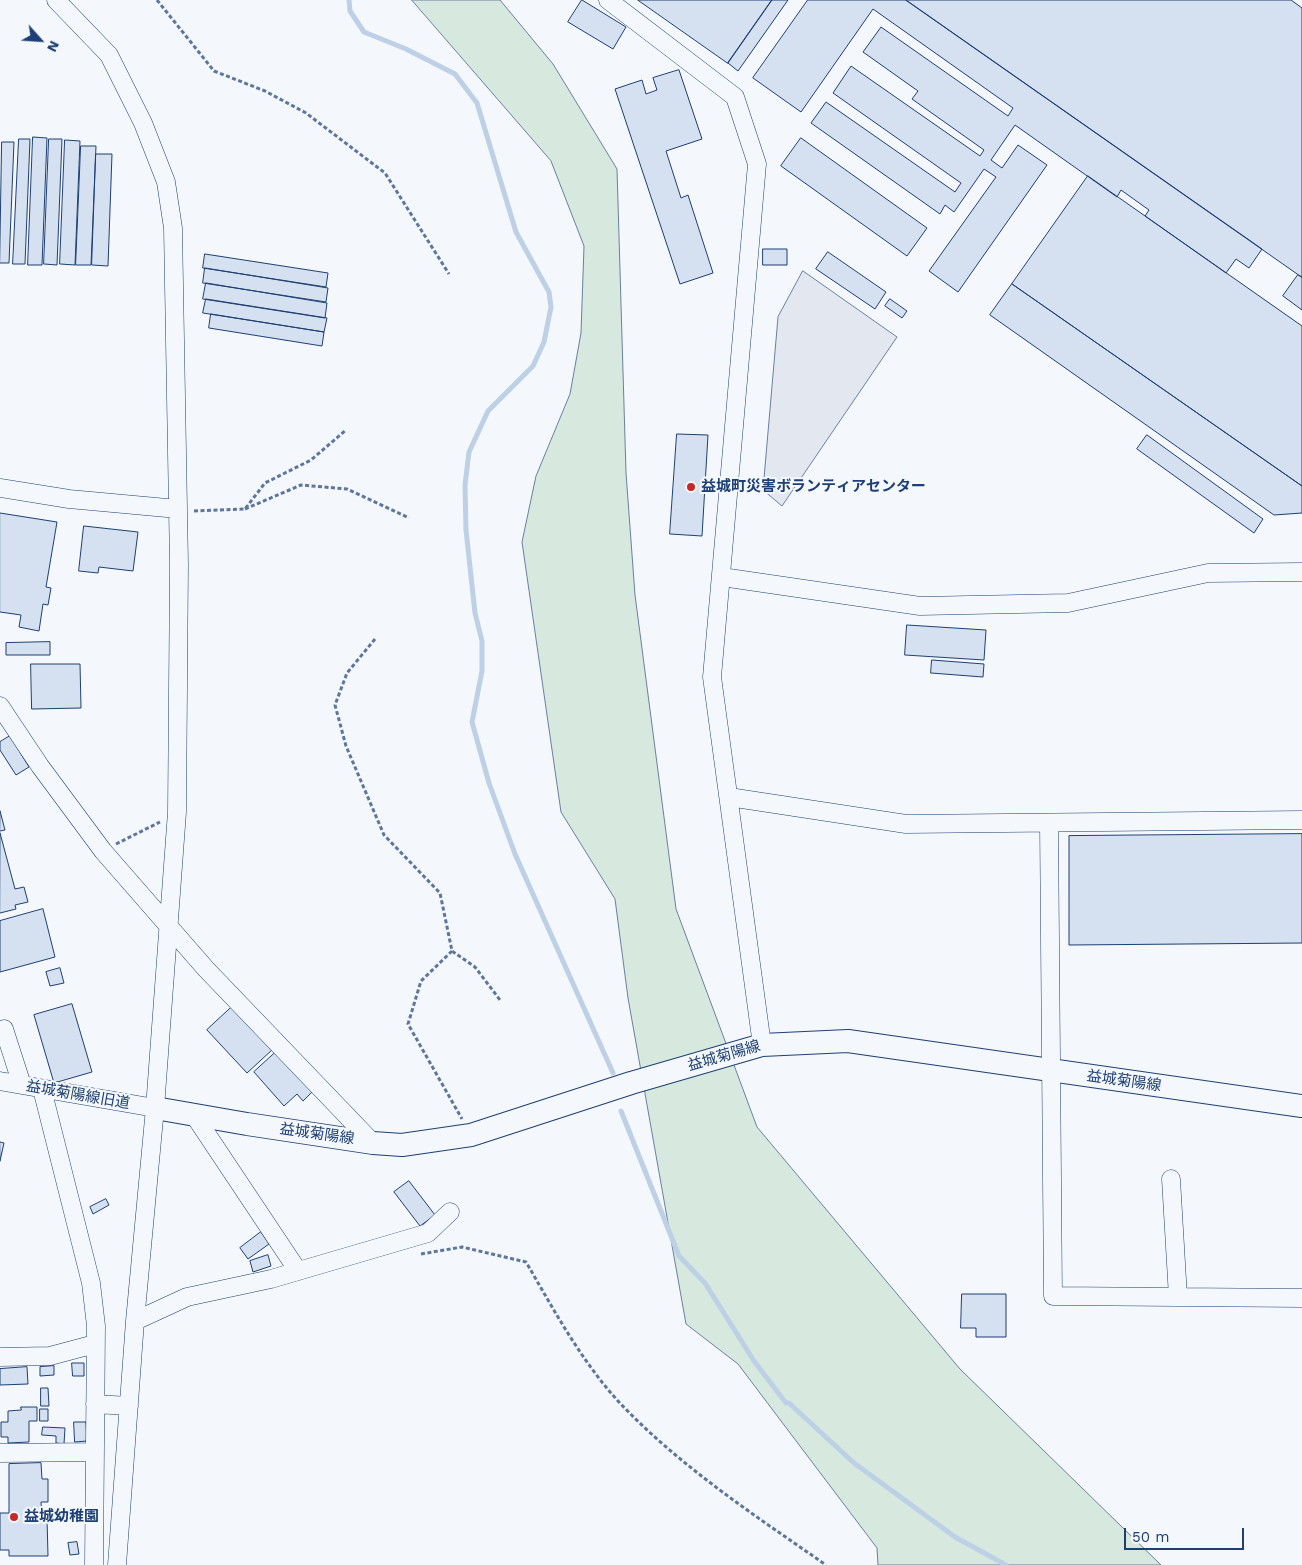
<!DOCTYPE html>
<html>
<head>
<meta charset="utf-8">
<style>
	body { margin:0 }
	#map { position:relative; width:1302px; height:1565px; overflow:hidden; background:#f4f7fb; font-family:"Work Sans",sans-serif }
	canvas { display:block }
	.north { position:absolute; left:15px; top:15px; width:50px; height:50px; -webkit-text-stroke:4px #f4f7fb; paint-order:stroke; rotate:116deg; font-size:14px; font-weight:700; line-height:20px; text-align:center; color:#1d3f73 }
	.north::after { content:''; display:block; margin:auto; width:18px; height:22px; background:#1d3f73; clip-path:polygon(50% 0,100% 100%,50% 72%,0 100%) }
	.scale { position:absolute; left:1124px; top:1528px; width:120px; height:22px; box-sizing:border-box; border:2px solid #1d3f73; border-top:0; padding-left:6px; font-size:15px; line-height:18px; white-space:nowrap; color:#1d3f73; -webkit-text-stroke:4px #f4f7fb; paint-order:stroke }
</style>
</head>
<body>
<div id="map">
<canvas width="1302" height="1565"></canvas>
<div class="north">N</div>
<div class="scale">50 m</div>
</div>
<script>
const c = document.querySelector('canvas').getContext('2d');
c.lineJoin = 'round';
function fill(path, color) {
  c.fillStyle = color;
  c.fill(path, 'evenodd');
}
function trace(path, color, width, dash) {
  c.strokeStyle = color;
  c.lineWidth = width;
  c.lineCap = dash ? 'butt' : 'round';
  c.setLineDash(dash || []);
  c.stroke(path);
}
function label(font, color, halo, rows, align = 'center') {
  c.font = font + ' "Work Sans","Noto Sans JP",sans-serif';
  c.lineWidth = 4;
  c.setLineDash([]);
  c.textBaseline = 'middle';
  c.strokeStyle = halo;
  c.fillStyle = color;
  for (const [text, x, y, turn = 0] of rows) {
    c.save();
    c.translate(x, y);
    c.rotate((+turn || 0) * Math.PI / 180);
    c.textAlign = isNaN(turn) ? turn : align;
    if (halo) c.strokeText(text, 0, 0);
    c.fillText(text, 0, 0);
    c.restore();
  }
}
const green = new Path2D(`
	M 412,0 L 500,0 L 553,64 L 617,169 L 626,473 L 635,595 L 676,909 L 757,1127 L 960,1369 L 1161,1565 L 878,1565 L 877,1548 L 738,1364 L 686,1324 L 628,998 L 615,899 L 561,812 L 522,542 L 536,476 L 570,394 L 581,333 L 584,246 L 551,161 Z`);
fill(green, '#d7e8df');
trace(green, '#687fa3', 1);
const parking = new Path2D(`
	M 803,271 L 897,337 L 782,506 L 763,490 L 778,317 Z`);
fill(parking, '#e3e8f0');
trace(parking, '#687fa3', 1);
trace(new Path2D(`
	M 349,0 L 350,11 L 364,32 L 406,49 L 455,74 L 477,103 L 516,232 L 549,292 L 551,307 L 544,342 L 533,366 L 488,411 L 469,452 L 465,485 L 466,530 L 475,613 L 482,641 L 482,671 L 472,722 L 489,783 L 515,854 L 613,1073
	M 621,1111 L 679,1256 L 705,1283 L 754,1361 L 786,1403 L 789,1403 L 854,1463 L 955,1537 L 1006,1565`), '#bed0e5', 5);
const building = new Path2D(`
	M 582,0 L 626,27 L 613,49 L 568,22 Z
	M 638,0 L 772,0 L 728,63 Z
	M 772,0 L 788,0 L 738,71 L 728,63 Z
	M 808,0 L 906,0 L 1262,249 L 1249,268 L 1236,259 L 1226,273 L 1145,216 L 1149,210 L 1121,190 L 1117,197 L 1015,125 L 991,160 L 1002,168 L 1018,145 L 1047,165 L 958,292 L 929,271 L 996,177 L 984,169 L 954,212 L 945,205 L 940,214 L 811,123 L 826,102 L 955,192 L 961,183 L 833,93 L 851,66 L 980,156 L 984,150 L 912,99 L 918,91 L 863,52 L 881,27 L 1008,116 L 1013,108 L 873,9 L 801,112 L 753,78 Z
	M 906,0 L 1291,0 L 1302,8 L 1302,277 Z
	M 679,70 L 702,139 L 666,151 L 681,198 L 688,195 L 713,273 L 680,284 L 615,89 L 642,80 L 646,94 L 657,90 L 653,78 Z
	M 33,137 L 47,138 L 42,265 L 28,265 Z
	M 801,138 L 927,228 L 907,256 L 781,166 Z
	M 19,139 L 30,139 L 25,264 L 13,264 Z
	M 49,139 L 62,139 L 57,265 L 44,264 Z
	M 65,140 L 80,141 L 75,265 L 60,264 Z
	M 2,142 L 14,142 L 9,263 L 0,263 Z
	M 81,146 L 96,146 L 91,265 L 76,265 Z
	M 96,154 L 112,154 L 108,266 L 92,265 Z
	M 1088,176 L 1302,326 L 1302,486 L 1012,284 Z
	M 763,249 L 787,249 L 787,265 L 763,265 Z
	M 828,252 L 886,292 L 875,309 L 816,269 Z
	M 205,254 L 328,273 L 326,287 L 203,268 Z
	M 205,268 L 328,288 L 326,302 L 203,283 Z
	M 1298,275 L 1302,277 L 1302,310 L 1283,296 Z
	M 206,283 L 327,303 L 325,318 L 203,299 Z
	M 1012,284 L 1302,486 L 1302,513 L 1274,515 L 990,315 Z
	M 206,299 L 327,318 L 324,332 L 203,313 Z
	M 890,299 L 907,311 L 902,318 L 885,306 Z
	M 211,314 L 324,332 L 322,346 L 209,328 Z
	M 677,434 L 708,435 L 702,536 L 670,534 Z
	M 1147,435 L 1263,519 L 1254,533 L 1137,449 Z
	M 0,513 L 57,522 L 46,587 L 51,588 L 48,605 L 43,604 L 39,631 L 19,627 L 21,615 L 0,612 Z
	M 84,526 L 138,532 L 133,571 L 99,567 L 98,573 L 79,571 Z
	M 907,625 L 986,630 L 984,660 L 905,655 Z
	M 50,642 L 50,655 L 6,655 L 6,643 Z
	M 932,660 L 984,664 L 983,677 L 931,673 Z
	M 31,664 L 80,664 L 81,708 L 32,709 Z
	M 10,736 L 29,767 L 16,775 L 0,750 L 0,742 Z
	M 0,811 L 5,830 L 0,831 Z
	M 0,833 L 15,889 L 24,887 L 28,902 L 15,905 L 16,909 L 0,913 Z
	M 1302,834 L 1302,943 L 1069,945 L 1069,836 Z
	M 43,909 L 55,957 L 0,972 L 0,921 Z
	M 60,968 L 64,983 L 50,986 L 46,972 Z
	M 72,1004 L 92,1072 L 54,1083 L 34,1015 Z
	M 234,1005 L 273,1049 L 247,1073 L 207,1030 Z
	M 276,1052 L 312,1092 L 303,1101 L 297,1094 L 284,1106 L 254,1072 Z
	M 0,1142 L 4,1143 L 0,1161 Z
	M 409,1181 L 435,1215 L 420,1226 L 394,1192 Z
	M 106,1199 L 109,1205 L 93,1214 L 90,1207 Z
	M 261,1232 L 269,1244 L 248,1259 L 240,1248 Z
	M 268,1255 L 271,1266 L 253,1272 L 250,1261 Z
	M 962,1294 L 1006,1294 L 1006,1337 L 976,1337 L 976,1328 L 961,1328 Z
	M 72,1363 L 84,1363 L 84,1376 L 73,1376 Z
	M 54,1366 L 54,1375 L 40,1376 L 40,1367 Z
	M 27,1367 L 28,1384 L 0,1385 L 0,1369 Z
	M 41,1388 L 48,1388 L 49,1406 L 41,1406 Z
	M 21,1407 L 37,1407 L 37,1421 L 29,1421 L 29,1442 L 8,1443 L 8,1437 L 1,1437 L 1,1422 L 8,1422 L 8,1411 L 21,1410 Z
	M 40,1409 L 48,1409 L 48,1421 L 40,1421 Z
	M 74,1422 L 86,1422 L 87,1441 L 75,1442 Z
	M 43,1427 L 65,1428 L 64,1444 L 56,1443 L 56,1436 L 42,1435 Z
	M 41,1463 L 42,1479 L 48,1479 L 48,1502 L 41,1502 L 42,1518 L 47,1518 L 48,1556 L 9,1556 L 9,1550 L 0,1550 L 0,1513 L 9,1513 L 9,1464 Z
	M 77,1542 L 79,1554 L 70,1555 L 68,1543 Z`);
fill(building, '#d5e0f0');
trace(building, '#1d3f73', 1);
const minor = new Path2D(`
	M 56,0 L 109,55 L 143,123 L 166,182 L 173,228 L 179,565 L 177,812 L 155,1108 L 135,1321 L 117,1565
	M 608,0 L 735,97 L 757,164 L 712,677 L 762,1045
	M 0,488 L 69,499 L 178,509
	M 722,577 L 920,606 L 1068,603 L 1208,573 L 1302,572
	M 0,706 L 40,766 L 103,851 L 206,969 L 373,1143
	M 729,797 L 906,824 L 1302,820
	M 1049,823 L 1053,1296 L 1302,1298
	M 4,1029 L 22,1085
	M 0,1081 L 155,1108
	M 42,1089 L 91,1283 L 96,1326 L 94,1565
	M 194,1115 L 298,1271
	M 1171,1179 L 1178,1297
	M 135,1321 L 187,1297 L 271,1279 L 428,1233 L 450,1212
	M 0,1357 L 50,1356 L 95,1344
	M 95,1404 L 129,1406
	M 0,1453 L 94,1452`);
const major = new Path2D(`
	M 155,1108 L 247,1124 L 373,1143 L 402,1145 L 471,1135 L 631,1083 L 762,1045 L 848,1041 L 1302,1106`);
trace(minor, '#1d3f73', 19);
trace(major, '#1d3f73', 24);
trace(new Path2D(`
	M 157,0 L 214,71 L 265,91 L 306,113 L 385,173 L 449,274
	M 245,509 L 301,485 L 347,489 L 409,518
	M 194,511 L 245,509 L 265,483 L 311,460 L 346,430
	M 375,639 L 347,673 L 335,705 L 346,746 L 384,835 L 440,893 L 452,951 L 475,967 L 500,1000
	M 116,844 L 160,822
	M 452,951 L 421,981 L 408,1024 L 462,1119
	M 421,1254 L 462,1247 L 526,1262 C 554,1310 580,1359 618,1401 C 678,1465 754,1515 826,1565`), '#5e769c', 3, [4, 2.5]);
trace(minor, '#f4f7fb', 18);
trace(major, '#f4f7fb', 22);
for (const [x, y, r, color] of [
	[691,487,5,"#c62828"],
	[14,1517,5,"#c62828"]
]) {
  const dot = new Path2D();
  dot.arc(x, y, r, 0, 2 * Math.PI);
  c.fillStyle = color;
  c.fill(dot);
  trace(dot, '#f4f7fb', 2);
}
label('bold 15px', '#1d3f73', '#f4f7fb', [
	["益城町災害ボランティアセンター",701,487],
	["益城幼稚園",24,1517]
], 'left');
label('15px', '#1d3f73', '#f4f7fb', [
	["益城菊陽線",724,1056,-16],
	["益城菊陽線",1124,1081,8],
	["益城菊陽線旧道",78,1095,10],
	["益城菊陽線",317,1134,8]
]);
</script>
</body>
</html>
